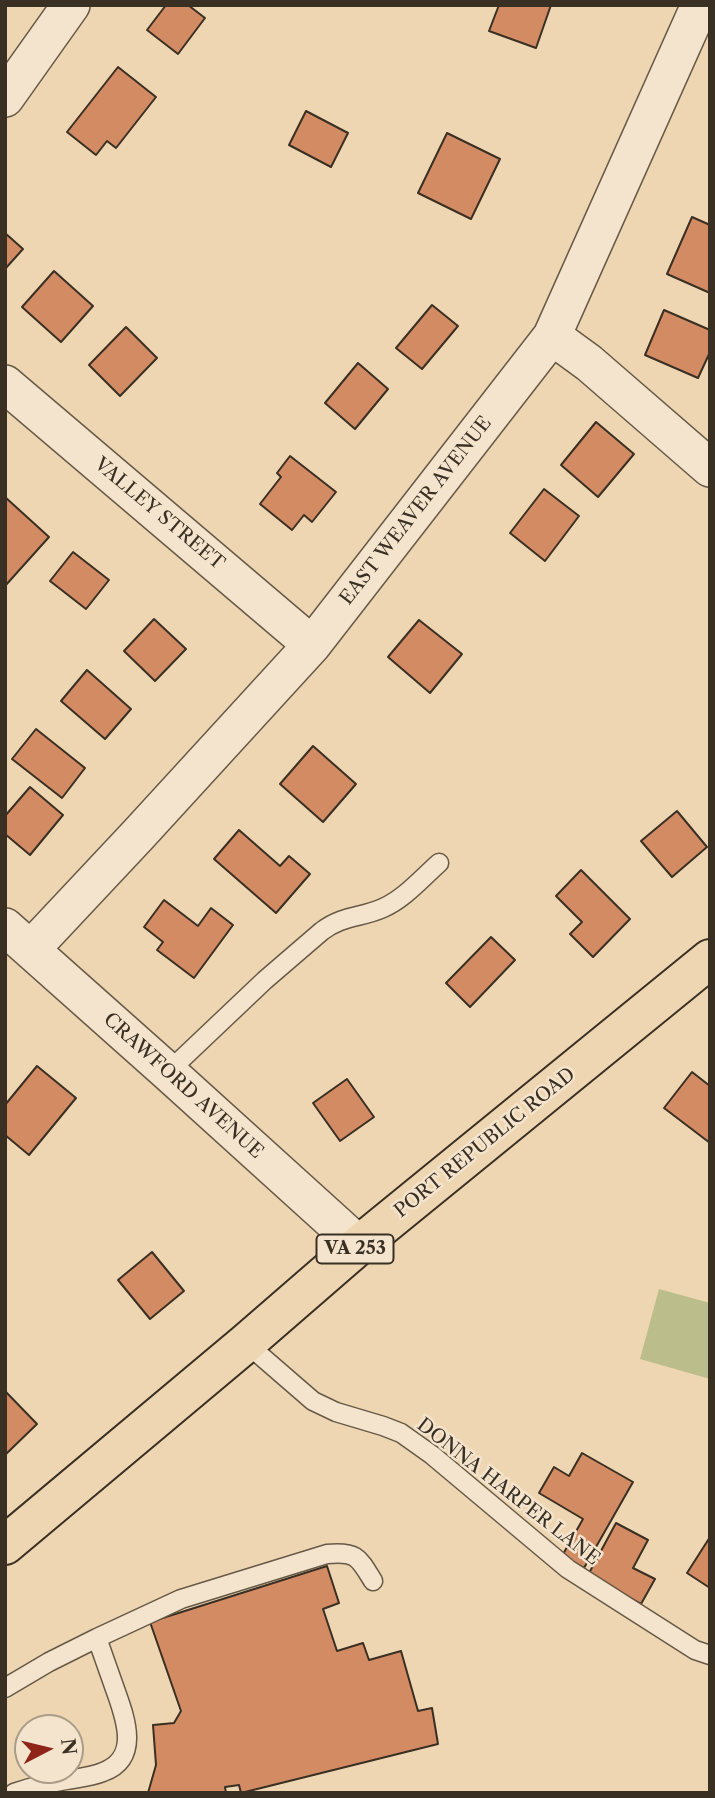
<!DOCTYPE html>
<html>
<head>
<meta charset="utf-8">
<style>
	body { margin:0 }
	#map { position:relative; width:715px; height:1798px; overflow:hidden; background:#eed6b2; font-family:"Libre Caslon Text",serif }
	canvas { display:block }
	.frame { position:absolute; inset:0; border:7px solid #392f23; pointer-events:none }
	.north { position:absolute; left:14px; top:1714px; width:70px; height:70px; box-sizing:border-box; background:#f4e4cd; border:2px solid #a99c89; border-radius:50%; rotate:83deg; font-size:19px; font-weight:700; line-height:28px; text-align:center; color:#392f23 }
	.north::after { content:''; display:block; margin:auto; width:24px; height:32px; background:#8f2418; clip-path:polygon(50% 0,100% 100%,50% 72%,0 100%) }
</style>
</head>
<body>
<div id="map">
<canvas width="715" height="1798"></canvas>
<div class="frame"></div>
<div class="north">N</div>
</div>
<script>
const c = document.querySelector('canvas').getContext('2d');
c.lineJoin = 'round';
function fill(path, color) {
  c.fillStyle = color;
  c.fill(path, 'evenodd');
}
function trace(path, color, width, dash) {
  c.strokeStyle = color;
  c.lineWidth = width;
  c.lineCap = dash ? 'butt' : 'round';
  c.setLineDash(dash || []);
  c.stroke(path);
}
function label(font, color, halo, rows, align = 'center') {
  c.font = font + ' "Libre Caslon Text",serif';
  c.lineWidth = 5;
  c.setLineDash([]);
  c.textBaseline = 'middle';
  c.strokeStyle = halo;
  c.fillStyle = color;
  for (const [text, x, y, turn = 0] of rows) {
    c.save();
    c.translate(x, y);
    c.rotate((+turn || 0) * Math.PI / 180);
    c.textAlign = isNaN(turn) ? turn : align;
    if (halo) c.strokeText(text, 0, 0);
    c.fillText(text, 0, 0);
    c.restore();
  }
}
fill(new Path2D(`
	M 659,1289 L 710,1303 L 710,1379 L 640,1359 Z`), '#bbbd8a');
const building = new Path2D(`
	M 166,5 L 188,5 L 205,18 L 178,54 L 147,30 Z
	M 499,5 L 551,5 L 536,48 L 489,31 Z
	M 118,67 L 156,97 L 116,148 L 107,141 L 96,155 L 67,132 Z
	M 306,111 L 348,133 L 331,167 L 289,145 Z
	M 447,133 L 500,159 L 471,219 L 418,193 Z
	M 692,217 L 710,225 L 710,293 L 667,274 Z
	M 5,233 L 23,249 L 5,269 Z
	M 54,271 L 93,306 L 61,342 L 22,307 Z
	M 432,305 L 458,326 L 422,369 L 396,348 Z
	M 664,310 L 710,330 L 710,352 L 698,378 L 645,355 Z
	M 126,327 L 157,358 L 120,396 L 89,365 Z
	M 358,363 L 388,389 L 355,429 L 325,403 Z
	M 596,422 L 634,454 L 598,497 L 561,465 Z
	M 290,456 L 336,492 L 312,522 L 304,515 L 292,530 L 260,504 L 281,477 L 277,473 Z
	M 544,489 L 579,516 L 545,561 L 510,533 Z
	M 5,497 L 49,537 L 5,586 Z
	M 73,552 L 109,580 L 86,609 L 50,581 Z
	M 154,619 L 186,649 L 155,681 L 124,651 Z
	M 419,620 L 462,654 L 430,693 L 388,657 Z
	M 87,670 L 131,709 L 105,739 L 61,701 Z
	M 36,729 L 85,768 L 62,798 L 12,759 Z
	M 313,746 L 356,784 L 323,822 L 280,784 Z
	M 30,787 L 63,815 L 30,855 L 5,834 L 5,816 Z
	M 677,811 L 707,847 L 672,877 L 641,841 Z
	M 239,830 L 280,866 L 289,856 L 310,874 L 276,913 L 214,859 Z
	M 581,870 L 630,919 L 593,957 L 570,934 L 582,922 L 556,896 Z
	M 164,900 L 198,926 L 211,908 L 233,925 L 194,978 L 157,950 L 163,942 L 144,927 Z
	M 491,937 L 515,960 L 470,1007 L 446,983 Z
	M 37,1066 L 76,1098 L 29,1155 L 5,1135 L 5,1105 Z
	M 692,1072 L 710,1086 L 710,1143 L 664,1108 Z
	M 347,1079 L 374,1117 L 340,1141 L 313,1103 Z
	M 152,1252 L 184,1291 L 150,1319 L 118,1280 Z
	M 5,1391 L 37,1424 L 5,1455 Z
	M 582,1453 L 633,1482 L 584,1568 L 562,1556 L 583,1519 L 539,1493 L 554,1467 L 569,1476 Z
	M 616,1523 L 648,1540 L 633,1568 L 655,1579 L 641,1604 L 588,1575 Z
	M 710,1537 L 710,1588 L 687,1573 Z
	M 327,1566 L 339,1603 L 323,1609 L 337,1651 L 363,1643 L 369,1660 L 401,1651 L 418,1711 L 432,1708 L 438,1744 L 241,1793 L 239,1785 L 225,1787 L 226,1793 L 148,1793 L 156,1765 L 153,1725 L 174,1723 L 181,1711 L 150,1622 Z`);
fill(building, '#d38b64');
trace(building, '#392f23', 2);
const lane = new Path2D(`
	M 168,1072 L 265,980 L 322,931 C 343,915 361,918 383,908 C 404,899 422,878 439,863
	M 246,1343 L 313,1401 L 336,1412 L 383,1426 L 401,1433 L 432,1455 L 568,1569 L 695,1650 L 710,1655
	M 97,1638 L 181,1599 L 327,1554 C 357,1551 359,1558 373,1581
	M 5,1688 L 49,1662 L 97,1638 C 103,1655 109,1672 115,1689 C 125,1717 141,1758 103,1772 C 91,1777 78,1778 66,1780 C 48,1783 31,1787 14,1793`);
const street = new Path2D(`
	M 5,98 L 71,5
	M 552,336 L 589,363 L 710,468
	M 5,384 L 312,645
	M 5,927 L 168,1072 L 359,1245
	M 31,949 L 138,835 L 312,645 L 552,336 L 700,5`);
const primary = new Path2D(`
	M 5,1545 L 246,1343 L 359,1245 L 710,959`);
trace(lane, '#665947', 21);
trace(street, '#665947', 40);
trace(primary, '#392f23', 42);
trace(lane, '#f4e4cd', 18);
trace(street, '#f4e4cd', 37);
trace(primary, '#eed6b2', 38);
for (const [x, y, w] of [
	[355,1249,77]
]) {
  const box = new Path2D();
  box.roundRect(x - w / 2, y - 14.5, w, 29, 5);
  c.fillStyle = '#f4e4cd';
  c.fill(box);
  trace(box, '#392f23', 2);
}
label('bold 18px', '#392f23', null, [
	["VA 253",355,1249]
]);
label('19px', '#392f23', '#f4e4cd', [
	["EAST WEAVER AVENUE",416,511,-52],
	["VALLEY STREET",159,514,40],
	["CRAWFORD AVENUE",183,1086,42],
	["PORT REPUBLIC ROAD",485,1143,-39],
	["DONNA HARPER LANE",508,1492,38]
]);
</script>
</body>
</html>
